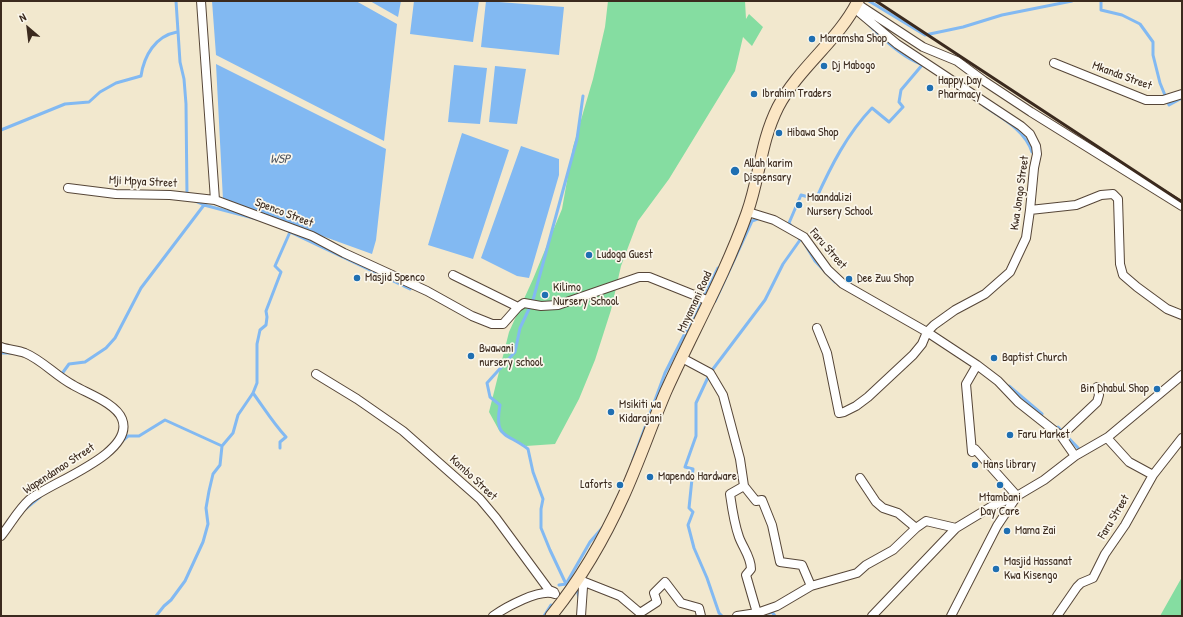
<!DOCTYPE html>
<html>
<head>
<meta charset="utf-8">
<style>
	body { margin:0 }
	#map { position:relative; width:1183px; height:617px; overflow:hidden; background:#f2e8ce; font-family:"Patrick Hand",sans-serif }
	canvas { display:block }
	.frame { position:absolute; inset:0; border:2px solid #3b2a1e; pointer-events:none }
	.north { position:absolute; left:8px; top:8px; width:40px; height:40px; -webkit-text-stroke:3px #fbf7ec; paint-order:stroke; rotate:332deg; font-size:11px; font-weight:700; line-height:16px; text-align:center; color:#3b2a1e }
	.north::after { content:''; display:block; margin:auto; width:14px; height:18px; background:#3b2a1e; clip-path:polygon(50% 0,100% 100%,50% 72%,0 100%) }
</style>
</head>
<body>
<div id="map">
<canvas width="1183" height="617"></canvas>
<div class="frame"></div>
<div class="north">N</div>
</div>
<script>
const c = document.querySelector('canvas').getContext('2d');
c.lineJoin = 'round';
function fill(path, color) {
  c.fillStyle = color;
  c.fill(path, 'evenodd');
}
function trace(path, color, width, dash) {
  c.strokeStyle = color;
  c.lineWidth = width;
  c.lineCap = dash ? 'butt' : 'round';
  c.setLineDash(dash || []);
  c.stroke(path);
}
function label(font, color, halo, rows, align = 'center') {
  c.font = font + ' "Patrick Hand",sans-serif';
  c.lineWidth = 3.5;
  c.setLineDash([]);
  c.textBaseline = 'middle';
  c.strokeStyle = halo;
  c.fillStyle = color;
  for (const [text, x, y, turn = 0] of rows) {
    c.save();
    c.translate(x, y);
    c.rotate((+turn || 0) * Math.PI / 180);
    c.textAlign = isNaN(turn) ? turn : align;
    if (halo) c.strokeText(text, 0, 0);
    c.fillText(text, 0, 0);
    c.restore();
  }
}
fill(new Path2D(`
	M 608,1 L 745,1 L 746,19 L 749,14 L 763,27 L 752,46 L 743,37 L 735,71 L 669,179 L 638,221 L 621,266 L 611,310 L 595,360 L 579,399 L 555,444 L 526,446 L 500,432 L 489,412 L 509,332 L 533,279 L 562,209 L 573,147 L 593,79 L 605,27 Z
	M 1182,577 L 1182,616 L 1160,616 Z`), '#85dda1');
fill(new Path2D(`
	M 212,1 L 356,1 L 397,24 L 384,141 L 216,55 Z
	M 370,1 L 401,1 L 398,17 Z
	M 414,1 L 479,1 L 473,42 L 410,34 Z
	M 486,1 L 564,7 L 559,55 L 481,47 Z
	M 216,64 L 386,149 L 376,240 L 372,254 L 223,200 Z
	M 454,65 L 487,68 L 480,124 L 448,122 Z
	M 495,66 L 526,69 L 517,124 L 489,122 Z
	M 462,133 L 509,150 L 473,259 L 428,245 Z
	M 521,146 L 559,159 L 559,175 L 529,278 L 517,276 L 481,258 Z`), '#82b9f2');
trace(new Path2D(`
	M 176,1 L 180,62 L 184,79 L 186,104 L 187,196
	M 869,1 L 925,35 L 963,27 L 1002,15 L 1072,1
	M 1101,1 L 1101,10 L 1122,15 L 1140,24 L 1153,42 L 1153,55 L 1160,83 L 1169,105 L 1182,98
	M 870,26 C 884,40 903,58 921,64
	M 984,106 C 1002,118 1025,130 1032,152
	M 1,130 L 65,104 L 89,102 L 100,92 L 116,83 L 141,76 C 144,56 155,36 177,32
	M 195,201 L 204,205 L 257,219
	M 792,227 L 789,223 L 801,195 L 816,199 C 831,166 847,134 872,108 L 889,122 L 903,107 L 899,102 L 901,90 L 923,64
	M 290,232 L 410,289
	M 806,246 L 815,261 L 835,282
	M 533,300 L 577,139 L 583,96
	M 715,301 L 752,221 L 760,218
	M 529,309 L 520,328 L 515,352 L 487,383 L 490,397 L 500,405 C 494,439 506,432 528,449 L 533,472 L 543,499 L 541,509 L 541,528 L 550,550 L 566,584
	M 1,353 L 11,353
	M 61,375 L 69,364 L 85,362 L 106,348 L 115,338 L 141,288 L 204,205
	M 1009,386 L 1042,414
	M 253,393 C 264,408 273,423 286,437 L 280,442 L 280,448
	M 1058,427 L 1081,451
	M 121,442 L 128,436 L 139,436 L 165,420 L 222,446 L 233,433 L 238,415 L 253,393 L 257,383 L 257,344 L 260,330 L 266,325 L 267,317 L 266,311 L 281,272 L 275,266 L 290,232
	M 633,460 L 665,373 L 718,268
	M 24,510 L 40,497
	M 566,584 L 590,542 L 603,527
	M 559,585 L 566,584
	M 577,590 L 579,597
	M 769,613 L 772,612 L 775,616
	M 156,616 L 164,606 L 171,600 L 185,581 L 203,542 L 208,524 L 206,508 L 209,491 L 213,474 L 220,465 L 222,446
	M 544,616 L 551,605
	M 722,616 L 719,613 L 707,578 L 694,548 L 688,525 L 693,512 L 689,508 L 693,469 L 685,467 L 696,436 L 696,403 L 710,373 L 765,300 L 783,264 L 800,240 L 798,237`), '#82b9f2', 3);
const street = new Path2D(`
	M 201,1 L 215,200 L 312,236 L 344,253 L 427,291 L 472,316 L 492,324 L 503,324 L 518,307 L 524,303 L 541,306 L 558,305 L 639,277 L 649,277 L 704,299 L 711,300
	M 859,5 L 923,47 L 957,61 L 984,81 L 1031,112 L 1182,206
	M 1054,63 L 1146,100 L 1163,100 L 1182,94
	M 68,188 L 116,194 L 170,195 L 215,200
	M 1030,210 L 1076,205 L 1101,195 L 1113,194 L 1118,199 L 1120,264 L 1123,275 L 1137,287 L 1167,309 L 1182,315
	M 748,212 L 774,220 L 804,237 L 828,270 L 843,284 L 927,332 L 977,365 L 998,381 L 1018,402 L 1061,436 L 1075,456
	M 453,275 L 518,307
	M 817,328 L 827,353 L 839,413 L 844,412 L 856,406 L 868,397 L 913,355 L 922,344 L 927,332 L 934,325 L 955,310 L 985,294 L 1010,272 L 1026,238 L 1030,210 L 1034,168 L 1037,154 L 1036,146 L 1030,134 L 1021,126 L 897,44 L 854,8
	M 1,347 C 9,350 17,350 25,353 C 42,360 56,376 73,385 C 86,393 116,403 122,419 C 136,454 48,483 29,500 C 18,510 10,525 1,536
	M 682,358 L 710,373 L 723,395 L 740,459 L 744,486 L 730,494 C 732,508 734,523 739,537 C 743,548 751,557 751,569 L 746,575 L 757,613
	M 316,374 L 357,399 L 403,431 L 480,499 L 496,518 L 549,590 L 554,592
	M 1061,436 L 1097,402 L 1099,395 L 1097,387
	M 1153,475 L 1182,438
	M 860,478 L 876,502 L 883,508 L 898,513 L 916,528
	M 744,486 L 756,501 L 762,500 L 772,525 L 780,562 L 802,565 L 811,586
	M 580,579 L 583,587 L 581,616
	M 582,581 L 620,596 L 640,613 L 657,602 L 654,593 L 665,582 L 681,603 L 699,608 L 701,616
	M 493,616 C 506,607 540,588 555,594
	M 737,616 L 757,613 L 777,606 L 811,586 L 857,573 L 866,565 L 893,550 L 916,528 L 926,521 L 956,528
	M 872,616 L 956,528 L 994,505 L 1017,496 L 1044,480 L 1075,456 L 1108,437 L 1182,375
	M 951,616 L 997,526 L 1017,496 L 975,449 L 972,452 L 966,384 L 977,365
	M 1057,616 L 1077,587 L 1081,583 L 1093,578 L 1105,554 L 1125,525 L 1153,475 L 1129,462 L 1109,440 L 1108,437`);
const secondary = new Path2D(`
	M 551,616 C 580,580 604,539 623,497 C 639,462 651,426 666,391 C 693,331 725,275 747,213 C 760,177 760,143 778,107 C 799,67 838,41 858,1`);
trace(street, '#564638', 10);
trace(secondary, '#564638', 13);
trace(street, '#fff', 8);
trace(secondary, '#fbe6c4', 11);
trace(new Path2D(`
	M 876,1 L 1182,202`), '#3b2a1e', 3);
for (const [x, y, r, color] of [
	[812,39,4,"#1f6fb2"],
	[824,66,4,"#1f6fb2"],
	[930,88,4,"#1f6fb2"],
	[754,94,4,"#1f6fb2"],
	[779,133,4,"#1f6fb2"],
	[735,171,5,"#1f6fb2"],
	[799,205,4,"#1f6fb2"],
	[589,255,4,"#1f6fb2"],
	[357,278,4,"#1f6fb2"],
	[849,279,4,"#1f6fb2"],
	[545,295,4,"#1f6fb2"],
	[471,356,4,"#1f6fb2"],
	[994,358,4,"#1f6fb2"],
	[1157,389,4,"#1f6fb2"],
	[611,412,4,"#1f6fb2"],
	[1010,435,4,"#1f6fb2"],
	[975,465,4,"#1f6fb2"],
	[650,477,4,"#1f6fb2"],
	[620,485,4,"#1f6fb2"],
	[1000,485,4,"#1f6fb2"],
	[1007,531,4,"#1f6fb2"],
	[996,569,4,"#1f6fb2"]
]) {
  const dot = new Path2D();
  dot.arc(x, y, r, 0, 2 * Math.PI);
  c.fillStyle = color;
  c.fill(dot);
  trace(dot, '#fbf7ec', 1.5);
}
label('12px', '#3b2a1e', '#fbf7ec', [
	["Maramsha Shop",820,39],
	["Dj Mabogo",832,66],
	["Happy Day",938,81],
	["Pharmacy",938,95],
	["Ibrahim Traders",762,94],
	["Hibawa Shop",787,133],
	["Allah karim",744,164],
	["Dispensary",744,178],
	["Maandalizi",807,198],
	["Nursery School",807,212],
	["Ludoga Guest",597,255],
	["Masjid Spenco",365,278],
	["Dee Zuu Shop",857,279],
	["Kilimo",553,288],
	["Nursery School",553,302],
	["Bwawani",479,349],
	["nursery school",479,363],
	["Baptist Church",1002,358],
	["Bin Dhabul Shop",1149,389,"right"],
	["Msikiti wa",619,405],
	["Kidarajani",619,419],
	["Faru Market",1018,435],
	["Hans library",983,465],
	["Mapendo Hardware",658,477],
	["Laforts",612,485,"right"],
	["Mtambani",1000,498,"center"],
	["Day Care",1000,512,"center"],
	["Mama Zai",1015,531],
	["Masjid Hassanat",1004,562],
	["Kwa Kisengo",1004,576]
], 'left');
label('12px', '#3b2a1e', '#fbf7ec', [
	["Mkanda Street",1122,76,20],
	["Mji Mpya Street",143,182,3],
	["Kwa Jongo Street",1020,193,-82],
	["Spenco Street",284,213,21],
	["Faru Street",828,249,49],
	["Mnyamani Road",695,302,-65],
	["Wapendanao Street",59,469,-33],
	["Kombo Street",473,478,43],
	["Faru Street",1114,517,-59]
]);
label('italic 13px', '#50555e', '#fbf7ec', [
	["WSP",280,160]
]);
</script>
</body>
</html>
